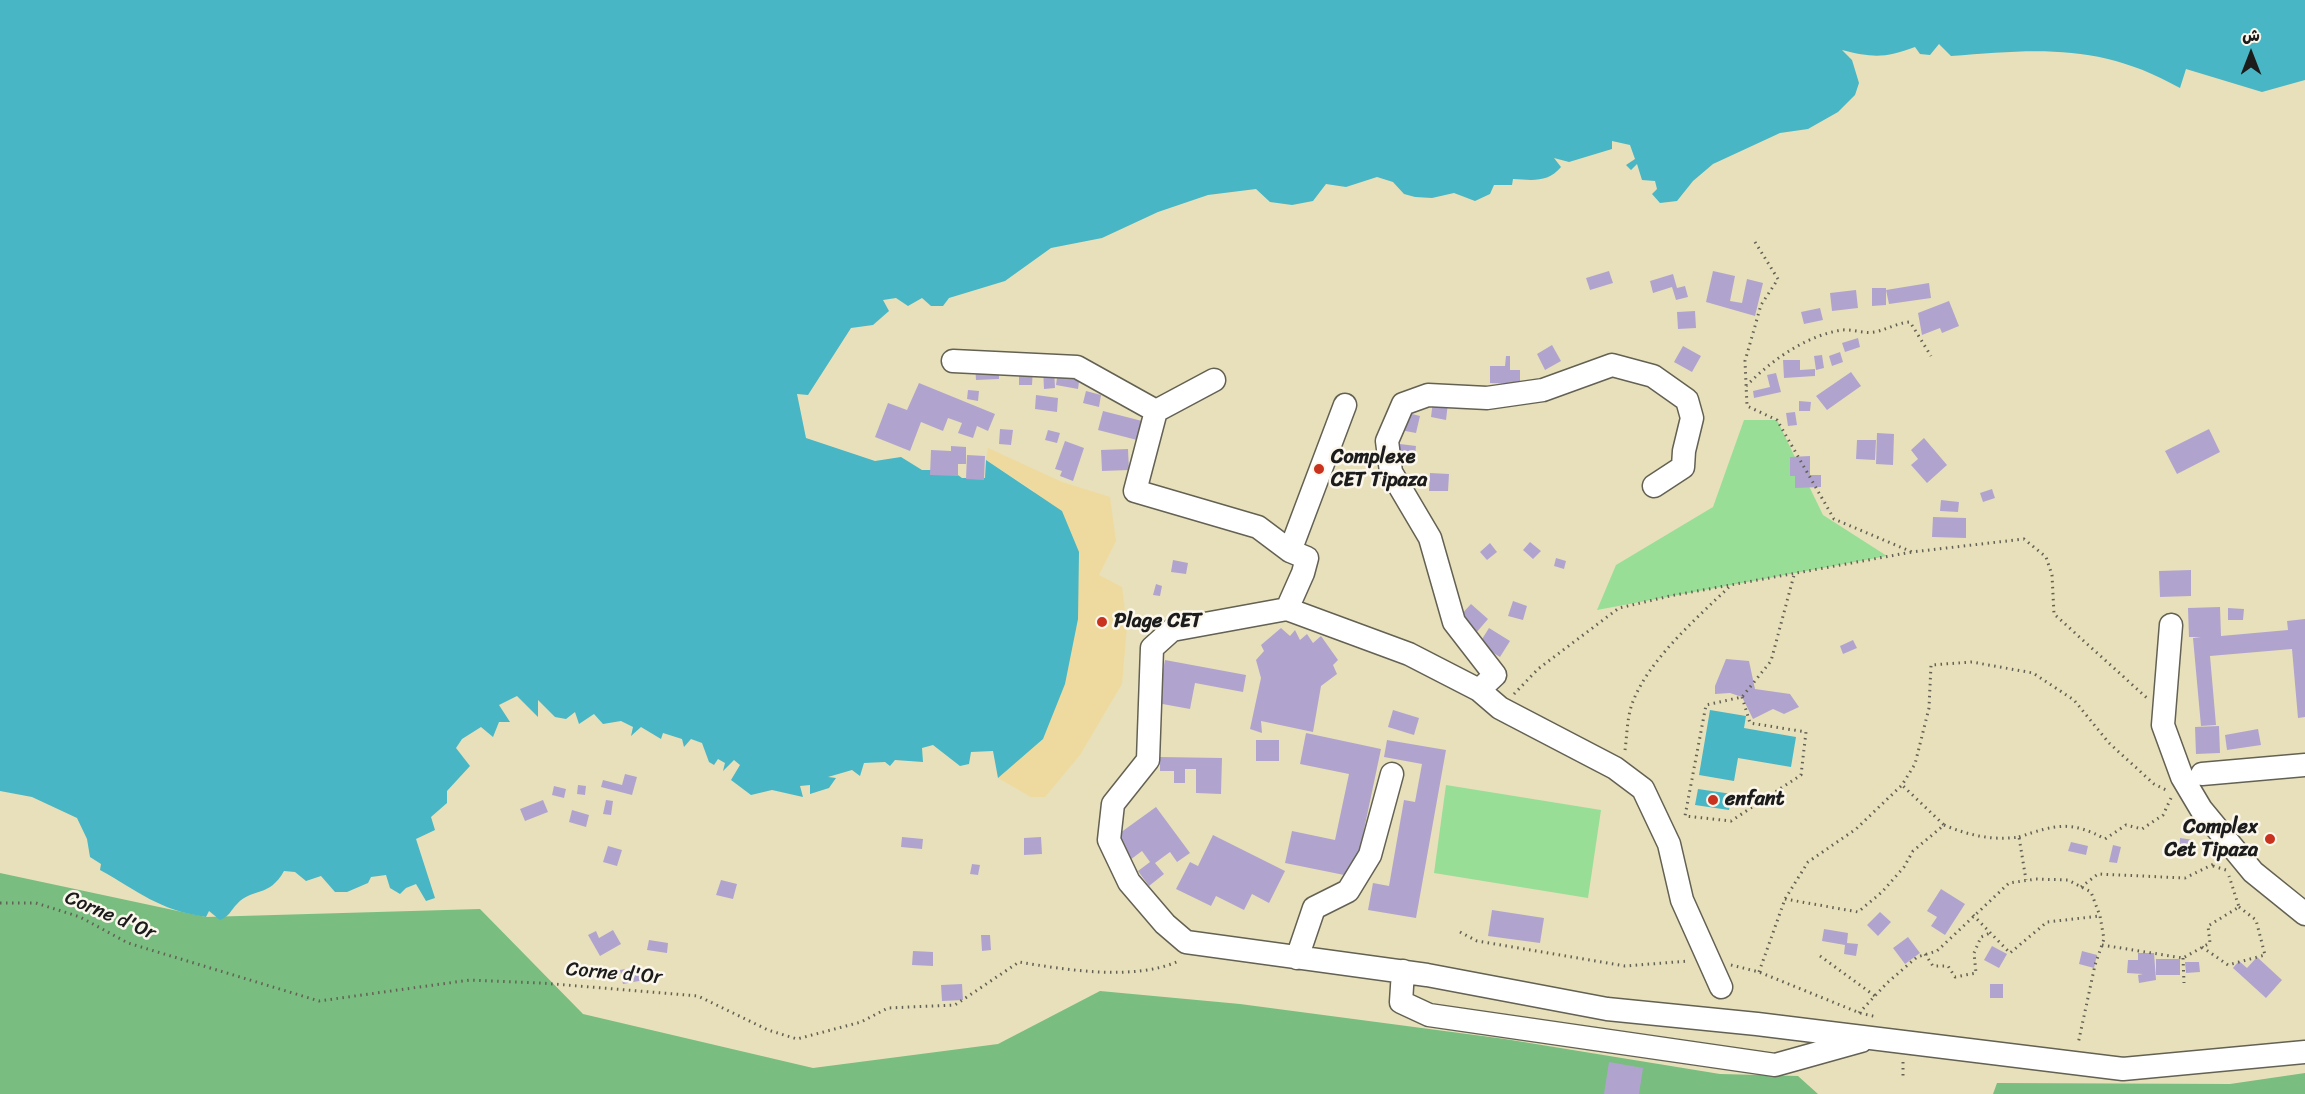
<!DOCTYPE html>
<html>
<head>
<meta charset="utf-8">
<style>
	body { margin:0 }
	#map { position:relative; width:2305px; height:1094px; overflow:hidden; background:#e8e0ba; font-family:Sriracha,"Playpen Sans Arabic",sans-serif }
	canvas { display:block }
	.north { position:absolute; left:2221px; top:24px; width:60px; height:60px; -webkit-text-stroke:4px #fbf7ec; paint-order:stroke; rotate:0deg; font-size:16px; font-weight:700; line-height:24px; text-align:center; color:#1c1c1c }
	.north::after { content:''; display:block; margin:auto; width:21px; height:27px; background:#1c1c1c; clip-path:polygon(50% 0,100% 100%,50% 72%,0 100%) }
</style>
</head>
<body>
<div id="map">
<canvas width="2305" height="1094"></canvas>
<div class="north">ش</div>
</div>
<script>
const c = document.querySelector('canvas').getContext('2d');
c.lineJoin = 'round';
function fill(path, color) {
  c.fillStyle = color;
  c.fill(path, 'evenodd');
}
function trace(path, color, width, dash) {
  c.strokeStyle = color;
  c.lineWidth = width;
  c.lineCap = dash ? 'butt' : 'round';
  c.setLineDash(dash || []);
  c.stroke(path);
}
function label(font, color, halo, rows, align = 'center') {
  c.font = font + ' Sriracha,sans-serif';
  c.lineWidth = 5;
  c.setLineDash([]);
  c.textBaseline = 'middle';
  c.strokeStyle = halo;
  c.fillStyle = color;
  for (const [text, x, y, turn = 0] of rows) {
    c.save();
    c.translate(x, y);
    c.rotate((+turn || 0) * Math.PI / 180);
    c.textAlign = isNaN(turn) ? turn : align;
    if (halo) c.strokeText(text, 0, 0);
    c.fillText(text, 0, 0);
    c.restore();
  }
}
fill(new Path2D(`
	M 1744,420 L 1777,420 L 1823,515 L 1887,556 L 1597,610 L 1616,565 L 1713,507 Z
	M 1446,785 L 1601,810 L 1588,898 L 1434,873 Z`), '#98de97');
fill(new Path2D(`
	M 0,873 L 206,917 L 480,909 L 583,1014 L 813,1068 L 998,1044 L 1100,991 L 1240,1004 L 1505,1039 L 1720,1074 L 1798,1076 L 1818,1094 L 0,1094 Z
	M 2305,1073 L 2305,1094 L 1993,1094 L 1997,1083 L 2230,1084 Z`), '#7abd80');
fill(new Path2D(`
	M 988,448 L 1062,482 L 1110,497 L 1116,541 L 1099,575 L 1122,587 L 1127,626 L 1122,684 L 1080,755 L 1045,797 L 1031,797 L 998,778 L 1017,760 L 1034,491 L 986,460 Z`), '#eeda9e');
fill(new Path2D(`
	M 0,0 L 2305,0 L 2305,80 L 2262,92 L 2186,69 L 2180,88 C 2101,43 2037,49 1951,56 L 1939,44 L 1930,55 L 1920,54 L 1915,47 C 1886,58 1873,58 1842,50 L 1852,60 L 1859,83 L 1855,95 L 1838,112 L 1808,129 L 1780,133 L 1713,164 L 1693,181 L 1677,201 L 1660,203 L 1652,194 L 1657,189 L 1655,181 L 1642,180 L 1637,164 L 1631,170 L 1626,165 L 1635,159 L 1630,145 L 1612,141 L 1612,149 L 1569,162 L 1554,158 L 1561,167 C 1548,183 1532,180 1513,179 L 1512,185 L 1494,185 L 1490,194 L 1475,201 L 1454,193 L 1432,198 L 1415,197 L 1404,194 L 1393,182 L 1377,177 L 1346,187 L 1326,184 L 1313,201 L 1292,205 L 1270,202 L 1256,189 L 1208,195 L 1158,212 L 1102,238 L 1051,248 L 1005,281 L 949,298 L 943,306 L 931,306 L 922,298 L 908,306 L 896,298 L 883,300 L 889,311 L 873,325 L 851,328 L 808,395 L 797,394 L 806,438 L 875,461 L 901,457 L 922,470 L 951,470 L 962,478 L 985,478 L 986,460 L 1062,511 L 1079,552 L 1078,619 L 1065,684 L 1043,739 L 998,778 L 993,751 L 971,752 L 969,764 L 960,766 L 933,745 L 922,748 L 923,762 L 895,760 L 890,766 L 885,762 L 864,763 L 860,776 L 852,770 L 828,777 L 836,778 L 829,788 L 810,794 L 810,785 L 800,786 L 803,797 L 772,790 L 751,795 L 731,780 L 740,765 L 734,760 L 723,771 L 725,763 L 718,759 L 714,765 L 709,762 L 702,743 L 691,739 L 684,747 L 682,739 L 663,733 L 661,739 L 641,727 L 631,736 L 633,727 L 621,721 L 603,724 L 594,714 L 579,724 L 575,712 L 566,719 L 555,717 L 538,700 L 538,717 L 517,696 L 499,705 L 510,722 L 499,722 L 493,737 L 481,727 L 462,739 L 456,748 L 470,766 L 447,791 L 447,803 L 431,817 L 435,830 L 416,839 L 435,898 L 426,901 L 416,884 L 406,888 L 400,894 L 390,888 L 386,875 L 371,877 L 368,883 L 347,892 L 335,892 L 321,876 L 306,881 L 295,872 L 284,871 C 269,898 253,887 237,904 C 230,911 230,916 220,920 L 209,911 L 206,917 C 158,910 140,892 100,870 L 101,864 L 90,857 L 87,839 L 77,818 L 32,797 L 0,791 Z
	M 1710,710 L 1746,716 L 1744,728 L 1796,737 L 1791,767 L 1738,758 L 1734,781 L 1699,775 Z
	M 1698,789 L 1732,794 L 1729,810 L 1695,805 Z`), '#48b6c4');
fill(new Path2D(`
	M 1609,271 L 1613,283 L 1590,290 L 1586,278 Z
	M 1713,271 L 1735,276 L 1730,301 L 1742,303 L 1747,279 L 1763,283 L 1755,316 L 1706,302 Z
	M 1673,274 L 1677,288 L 1685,286 L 1688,297 L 1676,300 L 1672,287 L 1653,293 L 1650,281 Z
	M 1929,283 L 1931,298 L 1889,304 L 1886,290 Z
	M 1872,288 L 1886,288 L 1886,305 L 1872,306 Z
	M 1856,290 L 1858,308 L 1832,311 L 1830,293 Z
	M 1949,301 L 1959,326 L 1942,333 L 1940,328 L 1922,335 L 1918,313 Z
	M 1820,308 L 1823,320 L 1804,324 L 1801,312 Z
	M 1695,311 L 1696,328 L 1678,329 L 1677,312 Z
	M 1858,338 L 1860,347 L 1845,352 L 1842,343 Z
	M 1552,345 L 1561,361 L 1545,370 L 1537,354 Z
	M 1683,346 L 1701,356 L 1692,372 L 1674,362 Z
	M 1840,352 L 1843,362 L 1832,366 L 1829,356 Z
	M 1822,355 L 1824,368 L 1816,370 L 1814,356 Z
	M 1506,356 L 1510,356 L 1510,370 L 1520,370 L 1520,384 L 1490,383 L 1490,366 L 1505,366 Z
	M 1783,360 L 1800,360 L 1800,370 L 1815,369 L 1815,376 L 1784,378 Z
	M 999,364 L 999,379 L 976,380 L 975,365 Z
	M 1009,366 L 1033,368 L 1032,385 L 1019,385 L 1019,375 L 1009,375 Z
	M 1043,368 L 1054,368 L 1055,388 L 1044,389 Z
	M 1058,371 L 1080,375 L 1078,389 L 1056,385 Z
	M 1851,372 L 1861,386 L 1827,410 L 1816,396 Z
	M 1776,373 L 1781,392 L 1754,398 L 1753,391 L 1770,387 L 1767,375 Z
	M 919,383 L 995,414 L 988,431 L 977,426 L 973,438 L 958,433 L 962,423 L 948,418 L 943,431 L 921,422 L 910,451 L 875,437 L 888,403 L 907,410 Z
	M 968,390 L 979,391 L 978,401 L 967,399 Z
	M 1086,391 L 1101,395 L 1099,407 L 1083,403 Z
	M 1036,395 L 1058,398 L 1057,412 L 1035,409 Z
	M 1433,401 L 1448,403 L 1446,420 L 1431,417 Z
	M 1799,401 L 1811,402 L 1810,411 L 1799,411 Z
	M 1103,411 L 1146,422 L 1141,441 L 1098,430 Z
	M 1404,412 L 1420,416 L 1416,433 L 1400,430 Z
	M 1795,412 L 1797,425 L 1788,426 L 1786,413 Z
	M 1000,429 L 1013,430 L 1011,445 L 999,444 Z
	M 2209,429 L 2220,452 L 2177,474 L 2165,451 Z
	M 1048,430 L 1060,433 L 1057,443 L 1045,440 Z
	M 1877,433 L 1894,434 L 1893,465 L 1876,464 Z
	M 1924,438 L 1947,465 L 1927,483 L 1911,465 L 1918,459 L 1911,450 Z
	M 1857,440 L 1876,440 L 1875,460 L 1856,459 Z
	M 1065,441 L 1084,448 L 1073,481 L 1060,476 L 1062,471 L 1055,469 Z
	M 1400,444 L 1416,446 L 1414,464 L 1397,462 Z
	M 951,446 L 966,447 L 966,464 L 958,464 L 958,476 L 930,475 L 931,450 L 951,451 Z
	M 1128,449 L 1129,470 L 1102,471 L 1101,450 Z
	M 967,455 L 985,456 L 984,480 L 966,479 Z
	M 1810,456 L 1810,475 L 1821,475 L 1821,487 L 1795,488 L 1795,476 L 1790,476 L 1790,457 Z
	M 1430,473 L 1449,474 L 1448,491 L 1429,491 Z
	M 1992,489 L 1995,498 L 1983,502 L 1980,493 Z
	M 1941,500 L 1959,502 L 1958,512 L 1940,511 Z
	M 1933,517 L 1966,518 L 1966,538 L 1932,537 Z
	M 1530,542 L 1541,551 L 1533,559 L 1523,550 Z
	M 1490,543 L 1497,552 L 1487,560 L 1480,552 Z
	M 1556,558 L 1566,561 L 1564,569 L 1554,566 Z
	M 1173,560 L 1188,563 L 1186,574 L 1171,572 Z
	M 2191,570 L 2191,596 L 2160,597 L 2159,571 Z
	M 1156,584 L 1162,586 L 1160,596 L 1153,595 Z
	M 1513,601 L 1527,606 L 1523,620 L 1508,616 Z
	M 1471,604 L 1488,619 L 1476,633 L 1458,618 Z
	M 2220,607 L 2221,636 L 2288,630 L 2287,621 L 2305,619 L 2305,717 L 2298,718 L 2292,649 L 2210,656 L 2216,725 L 2201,726 L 2193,638 L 2201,637 L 2189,637 L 2188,608 Z
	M 2228,608 L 2244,609 L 2243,620 L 2228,620 Z
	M 1281,628 L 1290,636 L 1295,630 L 1300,640 L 1307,634 L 1313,643 L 1321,636 L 1338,660 L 1333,665 L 1337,674 L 1321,686 L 1313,732 L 1261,721 L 1262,733 L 1250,729 L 1261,678 L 1256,660 L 1264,651 L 1261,645 Z
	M 1489,628 L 1510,641 L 1500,657 L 1479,644 Z
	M 1853,640 L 1857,648 L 1843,654 L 1840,646 Z
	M 1726,659 L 1749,661 L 1755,689 L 1790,694 L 1799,707 L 1784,714 L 1773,709 L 1753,719 L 1742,697 L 1730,693 L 1715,694 L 1715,686 Z
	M 1165,660 L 1246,675 L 1243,692 L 1195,683 L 1190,709 L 1157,703 Z
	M 1393,710 L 1419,718 L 1414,735 L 1388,727 Z
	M 2219,726 L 2220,753 L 2196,754 L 2195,727 Z
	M 2258,729 L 2261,745 L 2227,750 L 2225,735 Z
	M 1306,733 L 1381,749 L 1354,877 L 1285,863 L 1292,831 L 1335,840 L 1349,774 L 1300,764 Z
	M 1256,740 L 1279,740 L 1279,761 L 1256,761 Z
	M 1387,740 L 1446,750 L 1416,918 L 1368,910 L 1373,883 L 1389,886 L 1404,800 L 1415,802 L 1422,764 L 1384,757 Z
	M 1160,757 L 1222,758 L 1221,794 L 1196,793 L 1196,769 L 1185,769 L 1185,783 L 1174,783 L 1174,771 L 1160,771 Z
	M 625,774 L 637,777 L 632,795 L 601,787 L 603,780 L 622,785 Z
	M 578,785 L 586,786 L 585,795 L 577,794 Z
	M 554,786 L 566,789 L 564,798 L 552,795 Z
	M 543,800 L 548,812 L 525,821 L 520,809 Z
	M 606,800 L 613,801 L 611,815 L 603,814 Z
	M 1156,807 L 1190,853 L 1177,862 L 1170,852 L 1155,863 L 1164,874 L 1149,886 L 1138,871 L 1150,862 L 1142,851 L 1130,860 L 1113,838 Z
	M 572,810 L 589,815 L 586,827 L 569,822 Z
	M 1213,835 L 1285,871 L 1269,903 L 1252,894 L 1244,910 L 1216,896 L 1211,906 L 1176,889 L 1190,862 L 1198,866 Z
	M 902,837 L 923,839 L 922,849 L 901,847 Z
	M 1041,837 L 1042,854 L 1024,855 L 1024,838 Z
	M 2180,838 L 2194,840 L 2193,848 L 2180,847 Z
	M 2071,842 L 2088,846 L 2086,855 L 2068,851 Z
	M 2113,845 L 2121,847 L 2117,863 L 2109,862 Z
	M 608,846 L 622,850 L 617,866 L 603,862 Z
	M 972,864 L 980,865 L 978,875 L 970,874 Z
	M 721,880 L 737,884 L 733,899 L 716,895 Z
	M 1941,889 L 1965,904 L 1945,935 L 1931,926 L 1937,917 L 1927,911 Z
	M 1492,910 L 1544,918 L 1540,943 L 1488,936 Z
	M 1880,912 L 1891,922 L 1878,936 L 1867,925 Z
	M 1824,929 L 1848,933 L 1847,943 L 1858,944 L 1856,956 L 1844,954 L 1845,945 L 1822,941 Z
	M 613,930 L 621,944 L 600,956 L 588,935 L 596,931 L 599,938 Z
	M 981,935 L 990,935 L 991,950 L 982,951 Z
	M 1908,937 L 1920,953 L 1905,964 L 1893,948 Z
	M 649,940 L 668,943 L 667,953 L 647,950 Z
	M 1992,946 L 2007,954 L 1999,968 L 1984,960 Z
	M 913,951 L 933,952 L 933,966 L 912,965 Z
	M 2082,951 L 2097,955 L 2094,968 L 2079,964 Z
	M 2138,953 L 2154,953 L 2156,980 L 2139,983 L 2138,975 L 2143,974 L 2127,973 L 2128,960 L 2138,960 Z
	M 2257,957 L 2282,980 L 2266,998 L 2233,968 L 2239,961 L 2247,968 Z
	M 2156,959 L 2180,959 L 2180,975 L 2156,975 Z
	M 2185,962 L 2199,962 L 2200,972 L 2186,973 Z
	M 641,966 L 644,980 L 623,984 L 620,970 Z
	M 962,984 L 963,1000 L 942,1001 L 941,985 Z
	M 1990,984 L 2003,984 L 2003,998 L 1990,998 Z
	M 1609,1062 L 1643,1068 L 1639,1094 L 1604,1094 Z`), '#b0a4cf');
const minor = new Path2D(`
	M 953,361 L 1077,367 L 1156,411
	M 1214,380 L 1156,411 L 1135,491 L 1258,527 L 1290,551
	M 1345,405 L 1290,551 L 1307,558 L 1303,573 L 1287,609 L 1172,630 L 1152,648 L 1148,760 L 1113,804 L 1109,840 L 1129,882 L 1165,924 L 1186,942 L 1427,975 L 1607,1009 L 1757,1024 L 2123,1069 L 2305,1052
	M 1287,609 L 1409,654 L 1479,690 L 1495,675 L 1454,622 L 1430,538 L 1391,472 L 1387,441 L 1403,404 L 1428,395 L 1487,398 L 1543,390 L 1612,365 L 1653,376 L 1687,400 L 1692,418 L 1684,451 L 1683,467 L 1654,486
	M 2171,625 L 2163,725 L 2182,777 L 2201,809 L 2253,872 L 2305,914
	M 1479,690 L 1500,708 L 1615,768 L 1643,789 L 1669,844 L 1682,900 L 1721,987
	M 2202,774 L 2305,765
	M 1297,958 L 1314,908 L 1348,891 L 1370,855 L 1392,774
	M 1403,971 L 1401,1002 L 1429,1015 L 1775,1065 L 1861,1041`);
trace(minor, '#636153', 25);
trace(new Path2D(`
	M 1755,242 L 1778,279 L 1761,305 L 1745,361 L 1747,406 L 1777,420 L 1834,519 L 1912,552 L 2024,539 L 2046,557 L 2052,575 L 2054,614 L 2147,698
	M 1746,386 C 1772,360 1805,336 1842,330 C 1853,329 1864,334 1875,332 C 1888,329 1897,323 1910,322 L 1931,356
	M 1514,694 L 1538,669 L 1619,608 L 1670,596 L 1912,552
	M 1742,697 L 1750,723 L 1806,732 L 1801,775 L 1731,821 L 1685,816 L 1706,705 L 1742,697 L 1771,661 L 1794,575
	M 1625,750 C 1627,736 1627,718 1632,704 C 1648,660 1696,619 1729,587
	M 1944,825 C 1968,835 1992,841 2019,837 L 2026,880
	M 2019,837 C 2055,825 2071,820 2105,839 L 2126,825 L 2142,829 L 2163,815 L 2172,796
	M 2213,866 L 2226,870
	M 2081,887 L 2098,874 L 2185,878 L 2220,861
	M 1785,899 L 1858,912 L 1882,892 L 1904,867 L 1913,851 L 1944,825 L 1902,785
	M 0,903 L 36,903 L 80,917 L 128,943 L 319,1001 L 470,980 L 542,983 L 698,996 L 768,1030 L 797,1039 L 861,1022 L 888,1008 L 955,1005 L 1019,962 C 1067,970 1134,981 1179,961
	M 1973,915 L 2010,953 L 2047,922 L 2100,916
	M 1460,932 L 1477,941 L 1625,966 L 1689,961
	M 2102,945 L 2183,958 L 2210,943 L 2208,926 L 2239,907 L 2229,876
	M 2202,947 L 2228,965 L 2265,955 L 2256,920 L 2239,907
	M 1925,954 L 1933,966 L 1948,966 L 1955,977 L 1976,973 L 1974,953 L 1981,937 L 1990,933
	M 1820,956 L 1875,996
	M 2183,958 L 2184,983
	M 1731,965 L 1759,972 L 1860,1013 L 1877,1017
	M 1759,972 L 1785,899 L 1808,862 L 1856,829 L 1902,785 L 1915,764 L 1929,708 L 1931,665 L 1972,662 L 2033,673 L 2074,700 L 2109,743 L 2154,784 L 2168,791
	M 1859,1013 L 1887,983 L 1917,957 L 1937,951 L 2009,883 L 2036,879 L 2068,880 L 2091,892 L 2100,916 L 2104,939 L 2095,965 L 2078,1044
	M 1903,1062 L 1903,1079`), '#636153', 3, [1.5, 4.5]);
trace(minor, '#fff', 22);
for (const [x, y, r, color] of [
	[1319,469,6,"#c8321e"],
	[1102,622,6,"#c8321e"],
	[1713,800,6,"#c8321e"],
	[2270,839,6,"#c8321e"]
]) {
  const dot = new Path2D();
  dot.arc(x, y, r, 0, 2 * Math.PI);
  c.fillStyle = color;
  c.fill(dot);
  trace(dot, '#fbf7ec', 2);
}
label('bold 20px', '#1c1c1c', '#fbf7ec', [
	["Complexe",1331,458],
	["CET Tipaza",1331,481],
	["Plage CET",1114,622],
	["enfant",1725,800],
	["Complex",2258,828,"right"],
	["Cet Tipaza",2258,851,"right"]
], 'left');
label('20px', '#1c1c1c', '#fbf7ec', [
	["Corne d'Or",110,916,23],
	["Corne d'Or",614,974,5]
]);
</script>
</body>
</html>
